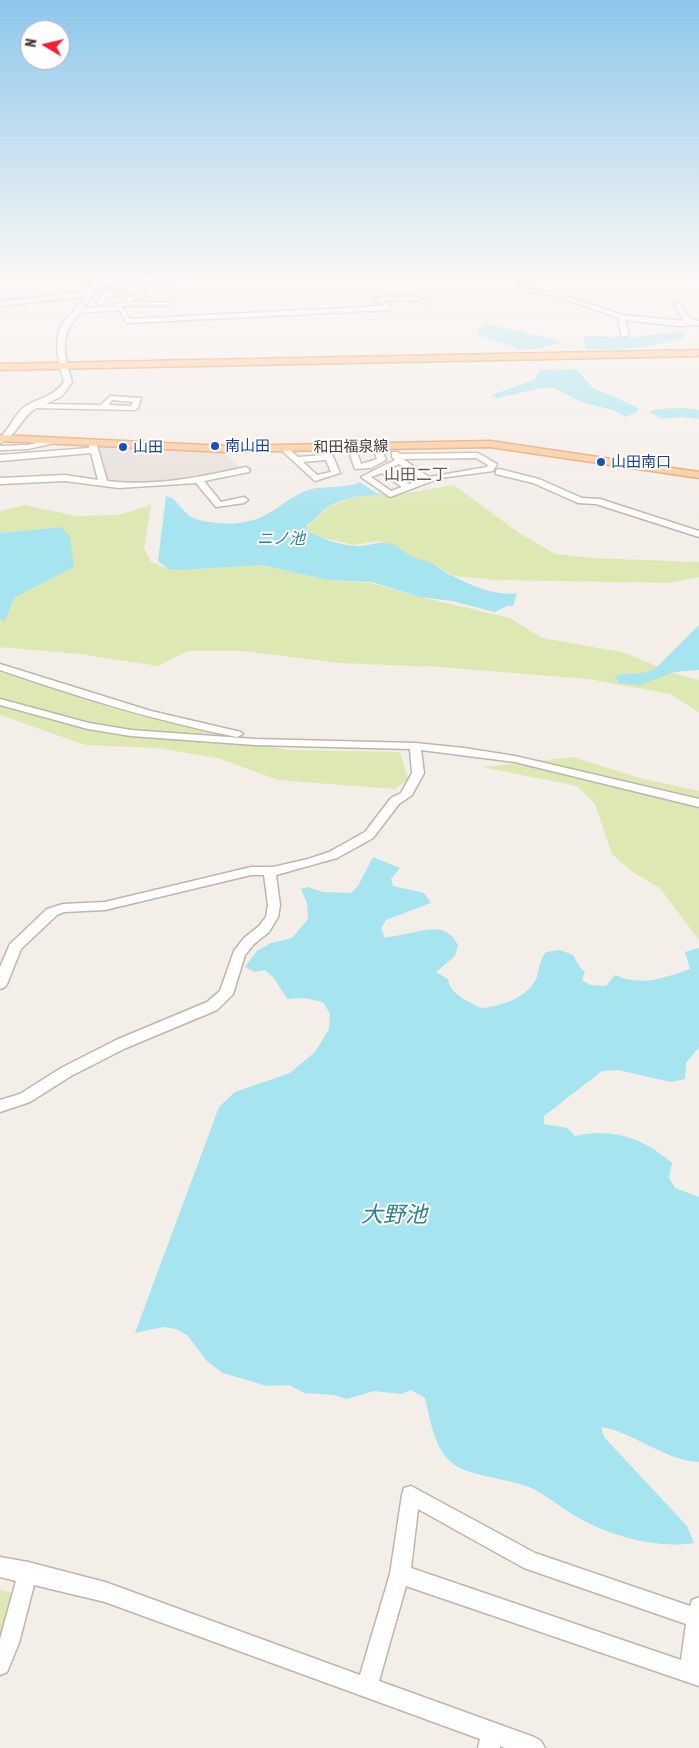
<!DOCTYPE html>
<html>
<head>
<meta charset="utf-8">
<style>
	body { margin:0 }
	#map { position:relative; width:699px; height:1748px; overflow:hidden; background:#f4eee9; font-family:"Asap Condensed",sans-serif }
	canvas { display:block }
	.north { position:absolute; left:20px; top:20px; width:50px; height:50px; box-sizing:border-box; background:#fff; border:1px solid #b6b1af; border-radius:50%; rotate:279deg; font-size:14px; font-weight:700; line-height:20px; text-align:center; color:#483d37 }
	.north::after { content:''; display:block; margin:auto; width:18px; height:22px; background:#f81c30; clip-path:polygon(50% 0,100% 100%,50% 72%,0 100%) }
</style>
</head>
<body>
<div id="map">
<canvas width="699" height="1748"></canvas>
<div class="north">N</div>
</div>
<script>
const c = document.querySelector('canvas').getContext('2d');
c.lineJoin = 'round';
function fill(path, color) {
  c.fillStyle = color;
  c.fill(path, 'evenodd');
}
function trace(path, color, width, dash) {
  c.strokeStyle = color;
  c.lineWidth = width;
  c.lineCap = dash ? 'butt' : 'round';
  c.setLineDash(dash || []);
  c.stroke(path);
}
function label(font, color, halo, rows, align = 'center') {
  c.font = font + ' "Asap Condensed","Noto Sans JP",sans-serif';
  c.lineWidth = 4;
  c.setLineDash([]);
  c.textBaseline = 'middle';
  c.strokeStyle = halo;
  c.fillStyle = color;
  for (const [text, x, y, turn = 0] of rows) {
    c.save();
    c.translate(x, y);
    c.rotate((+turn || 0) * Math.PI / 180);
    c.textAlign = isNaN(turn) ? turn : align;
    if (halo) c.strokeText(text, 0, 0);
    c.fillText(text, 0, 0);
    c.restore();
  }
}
fill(new Path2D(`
	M 96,445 L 119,448 L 222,451 L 241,469 L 196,479 L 146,483 L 106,481 Z`), '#e8dfd7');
fill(new Path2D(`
	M 454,485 L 519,533 L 555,554 L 591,558 L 699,562 L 699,577 L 667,583 L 498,580 L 454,576 L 433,564 L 412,557 L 391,544 L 377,541 L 354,545 L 316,536 L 306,528 L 328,507 L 348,499 L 373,494 L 407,493 Z
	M 25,505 L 76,516 L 118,515 L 151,505 L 144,548 L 151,562 L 168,569 L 180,570 L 262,565 L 328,580 L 372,583 L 420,597 L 510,618 L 542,638 L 622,652 L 679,675 L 699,680 L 699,713 L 671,694 L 587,679 L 440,667 L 340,663 L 242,651 L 188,651 L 158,666 L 80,654 L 0,647 L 0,619 L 5,620 L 14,598 L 74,567 L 61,527 L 0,533 L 0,511 Z
	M 0,672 L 83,698 L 287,750 L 400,752 L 408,779 L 395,789 L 278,780 L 218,758 L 158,748 L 85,745 L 0,715 Z
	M 573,757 L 643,779 L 699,791 L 699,940 L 660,888 L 631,871 L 612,854 L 595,804 L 577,786 L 482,767 Z
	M 0,1590 L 10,1592 L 13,1596 L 0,1648 Z`), '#dde8b2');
fill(new Path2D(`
	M 97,445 L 131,448 L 136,465 L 103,469 Z`), '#e3dfde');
fill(new Path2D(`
	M 486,324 L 558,340 L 559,343 L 537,349 L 523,350 L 478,335 L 476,331 Z
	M 680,332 L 683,332 L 685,337 L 641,348 L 585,350 L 584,336 L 633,337 Z
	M 576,369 L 593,388 L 637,407 L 638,411 L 626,417 L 613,410 L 581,402 L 554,388 L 542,388 L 497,398 L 491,395 L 534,380 L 540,370 Z
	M 686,408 L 699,410 L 699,419 L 679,417 L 662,419 L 649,412 L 656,409 Z
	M 360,482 L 376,493 L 387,495 C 369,494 344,497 328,507 C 321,511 315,520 307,525 L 307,530 C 320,539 343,546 358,546 C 371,546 379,540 392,544 C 399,547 405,553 411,556 C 418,560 427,560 433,564 C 453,578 493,598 517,593 L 513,606 L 507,606 L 495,612 L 452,601 L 420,597 L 372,582 L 328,580 L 262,565 L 180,570 L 168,569 L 158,561 L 166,496 C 178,497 182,516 199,520 C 221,525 247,526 267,514 C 279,508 290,497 303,492 C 320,484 342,490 360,482 Z
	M 61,527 L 70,537 L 74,567 L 14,598 L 5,621 L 0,619 L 0,533 Z
	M 699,625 L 699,670 L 674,672 L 640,685 L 619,683 L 615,675 L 644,673 L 656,668 Z
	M 373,857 L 400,868 L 391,879 L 393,886 L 424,893 L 431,903 L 386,920 L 381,928 L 385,938 C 391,936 398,936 405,934 C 426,931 445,921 458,945 L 455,956 L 436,972 L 448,979 C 450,995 468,1001 481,1008 C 501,1007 533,996 538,973 C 540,964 540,960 546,952 L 560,950 L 573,955 L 580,967 L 585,972 L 582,980 L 590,985 L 606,986 L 615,975 C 642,987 664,978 690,969 L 685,952 L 699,948 L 699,1047 L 686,1063 L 685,1079 L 671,1082 L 618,1070 L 602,1071 L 544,1116 L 544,1124 L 567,1128 L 575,1136 C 611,1127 644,1138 672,1163 L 669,1178 L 675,1188 L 699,1197 L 699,1462 C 663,1460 634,1432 601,1427 L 604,1437 L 687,1526 L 694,1543 C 657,1549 610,1536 577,1517 C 561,1508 546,1494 529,1487 C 511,1480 470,1475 456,1466 C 434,1451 431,1422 425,1398 L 411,1390 L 402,1394 L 374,1391 L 347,1399 L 334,1395 L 304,1393 L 289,1385 L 267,1386 L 223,1373 L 207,1361 L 187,1335 L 176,1329 L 163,1327 L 135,1333 L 219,1107 L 235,1092 L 290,1073 L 315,1052 L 329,1029 L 330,1014 L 323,1002 L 304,998 L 287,999 L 274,978 L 265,970 L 254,972 L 245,967 L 257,951 L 271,943 L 292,938 L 308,919 L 307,903 L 301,889 L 308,887 L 323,892 L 351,893 L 358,886 Z`), '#a6e4f0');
fill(new Path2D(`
	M 178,276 L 201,276 L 73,297 L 69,294 L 73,291 Z
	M 27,296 L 30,297 L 30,301 L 0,305 L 0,299 Z`), '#a6e4f0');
const minor = new Path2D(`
	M 91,276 L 97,276 L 96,284 L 150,276 L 168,276 L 96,288 L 94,293 L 84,308 L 120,306 L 111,304 L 123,302 L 128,297 L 144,293 L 147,295 L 146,296 L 132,300 L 130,302 L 169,302 L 172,304 L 169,306 L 122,306 L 130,319 L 383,306 L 375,299 L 378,297 L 416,296 L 429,302 L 426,304 L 415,300 L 384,301 L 392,308 L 389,310 L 128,323 L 125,321 L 120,310 L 80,313 C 58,336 64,354 72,382 L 62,396 L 46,404 L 101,405 L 110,396 L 141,398 L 138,408 L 134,410 L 37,408 C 21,416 17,437 0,443 L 0,437 C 10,429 13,417 22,409 C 36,397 51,400 64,382 C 59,362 51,338 65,320 C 72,311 80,305 86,296 L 0,306 L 0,302 L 87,291 ZM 112,400 L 133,402 L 131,406 L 109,405 Z
	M 514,276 L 521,276 L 531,289 L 556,292 L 622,315 L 685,321 L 674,305 L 679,304 L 690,319 L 699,321 L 699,325 L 679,326 L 625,320 L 629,335 L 622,337 L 618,318 L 553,295 L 527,292 Z
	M 124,291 L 127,293 L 126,294 L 107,298 L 101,304 L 96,303 L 103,295 Z
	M 56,438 L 60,440 L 59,442 L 28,449 L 0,450 L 0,446 L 28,445 Z
	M 89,440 L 96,442 L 107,481 C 153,487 201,477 246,467 L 250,470 L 249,472 L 204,481 L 221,502 L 244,497 L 248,500 L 244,503 L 216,507 L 196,483 L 119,488 L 65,481 L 0,484 L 0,478 L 65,475 L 98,480 L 91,453 L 0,461 L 0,455 L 89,448 Z
	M 348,444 L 355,446 L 361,464 L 377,459 L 373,446 L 377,444 L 381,446 L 386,460 L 371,468 L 355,469 L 347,446 Z
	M 322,445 L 329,447 L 340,473 L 315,481 L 279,448 L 286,446 L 298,457 L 324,455 ZM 326,460 L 331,472 L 317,475 L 303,462 Z
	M 392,452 L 398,452 L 400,454 L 478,453 L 497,464 L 493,471 L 440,478 L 390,497 L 361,477 L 395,460 L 392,457 ZM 476,458 L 488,465 L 487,467 L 429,477 L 403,459 ZM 399,464 L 421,479 L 409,484 L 388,469 ZM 382,473 L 402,487 L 391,491 L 371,477 Z
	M 499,469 L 539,479 L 582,498 L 600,499 L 699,531 L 699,537 L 596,504 L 578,503 L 533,483 L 496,474 L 496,470 Z
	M 0,664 L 151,711 L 241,732 L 243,734 L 237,737 C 156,721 78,697 0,670 Z
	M 0,699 L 89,723 L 131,730 L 255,739 L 415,743 L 464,748 L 515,756 L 699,799 L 699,807 L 515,762 L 421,750 L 424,773 L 412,795 L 399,804 L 373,838 L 337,858 L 276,875 L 280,905 L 278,917 L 269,932 L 254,944 L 245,955 L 233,994 L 217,1010 L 126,1048 L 71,1076 L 30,1102 L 0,1112 L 0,1100 L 20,1094 L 61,1068 L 116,1040 L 207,1002 L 220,991 L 234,951 L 244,938 L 259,926 L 266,917 L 268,905 L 264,875 L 251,875 L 105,910 L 64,912 L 57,915 L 21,949 L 7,984 L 5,987 L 0,989 L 0,967 L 10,944 L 47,909 L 63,904 L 105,902 L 251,867 L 273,867 L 308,859 L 329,852 L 365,832 L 391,798 L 401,793 L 412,773 L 410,749 L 255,745 L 131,736 L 88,729 L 0,705 Z
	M 411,1486 L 535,1553 L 690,1606 L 692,1600 L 699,1597 L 699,1686 L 406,1586 L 379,1681 L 534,1737 L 541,1741 L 545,1748 L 505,1748 L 500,1746 L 500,1748 L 478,1748 L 480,1739 L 105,1602 L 34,1585 L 19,1643 L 7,1672 L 0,1675 L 0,1639 L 16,1581 L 0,1577 L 0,1557 L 28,1562 L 105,1582 L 360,1675 L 390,1574 L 402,1495 L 404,1488 ZM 418,1509 L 524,1568 L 686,1624 L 681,1660 L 411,1568 Z`);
const major = new Path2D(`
	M 699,350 L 699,356 L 0,370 L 0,364 Z
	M 0,435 L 226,446 L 490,441 L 699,472 L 699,478 L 490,447 L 226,452 L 0,441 Z`);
trace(minor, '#c0b4ab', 3);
trace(major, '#e3a068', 3);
fill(minor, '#fff');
fill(major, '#fdc899');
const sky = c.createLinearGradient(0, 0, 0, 521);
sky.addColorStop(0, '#8dc7eb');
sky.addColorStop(0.53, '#faf7f5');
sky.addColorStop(1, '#faf7f500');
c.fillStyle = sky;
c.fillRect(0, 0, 699, 521);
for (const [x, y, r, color] of [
	[215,446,5,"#1a4fb4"],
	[123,447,5,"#1a4fb4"],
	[601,462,5,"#1a4fb4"]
]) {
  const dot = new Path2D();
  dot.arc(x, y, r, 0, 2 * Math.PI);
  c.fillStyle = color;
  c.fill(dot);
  trace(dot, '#fff', 2);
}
label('15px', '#164399', '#fff', [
	["南山田",225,446],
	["山田",133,447],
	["山田南口",611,462]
], 'left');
label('15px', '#483d37', '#fff', [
	["和田福泉線",351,447,-1]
]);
label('16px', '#6b594f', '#fff', [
	["山田二丁",416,475]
]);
label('italic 16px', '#2a8193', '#fff', [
	["ニノ池",281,539]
]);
label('italic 22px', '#2a8193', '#fff', [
	["大野池",394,1215]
]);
</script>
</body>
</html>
